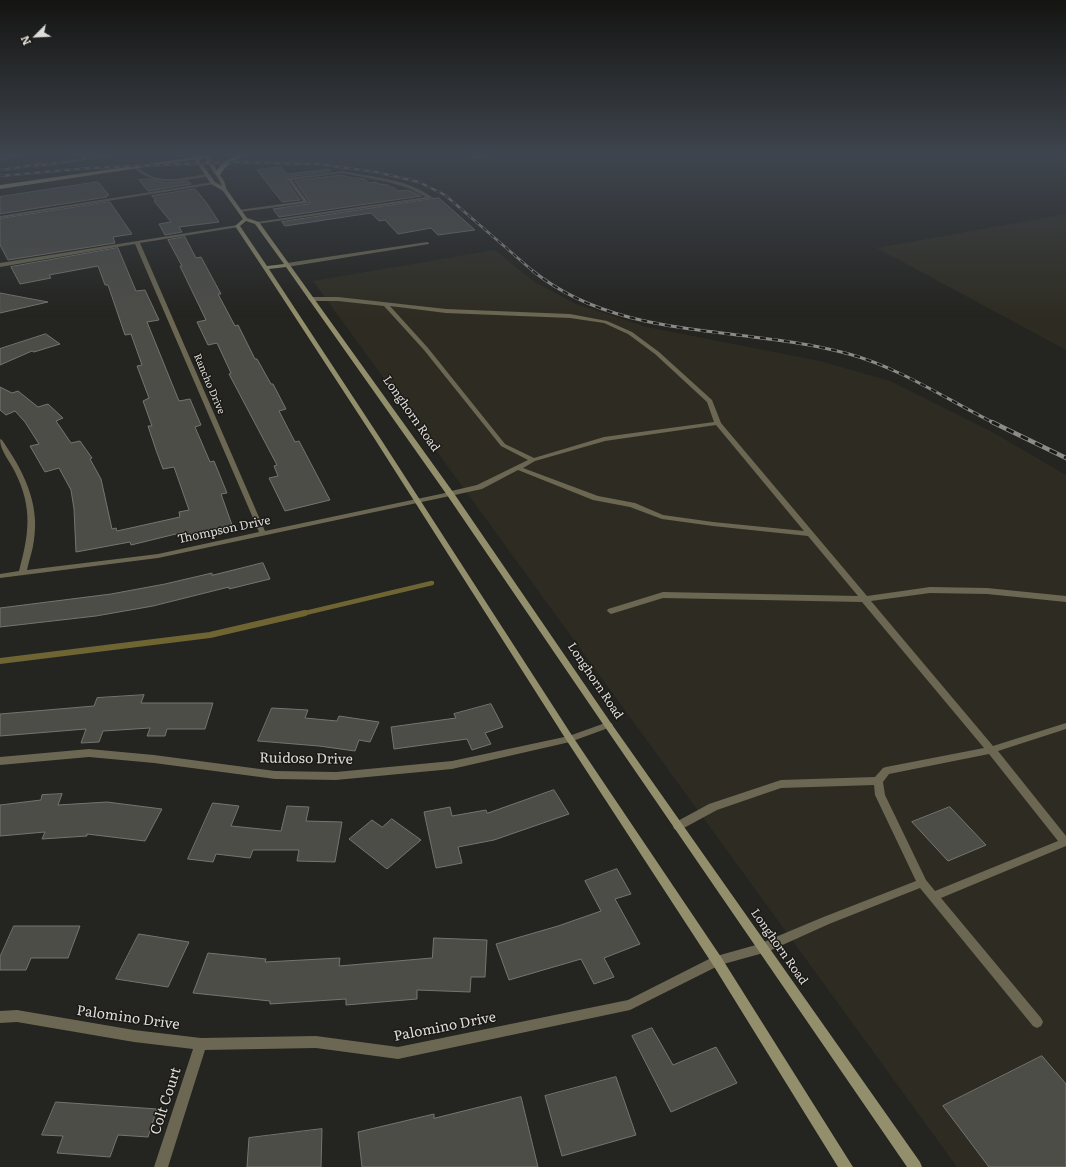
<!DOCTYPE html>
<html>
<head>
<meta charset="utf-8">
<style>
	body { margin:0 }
	#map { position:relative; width:1066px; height:1167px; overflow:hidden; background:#242420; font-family:Literata,serif }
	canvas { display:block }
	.north { position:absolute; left:16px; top:16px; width:40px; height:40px; -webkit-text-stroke:3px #1b1a16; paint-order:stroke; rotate:246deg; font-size:11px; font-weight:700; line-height:16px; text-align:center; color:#dedddb }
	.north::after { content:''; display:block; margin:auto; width:14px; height:18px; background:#dedddb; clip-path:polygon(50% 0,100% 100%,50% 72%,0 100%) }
</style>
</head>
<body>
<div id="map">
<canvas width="1066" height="1167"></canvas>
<div class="north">N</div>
</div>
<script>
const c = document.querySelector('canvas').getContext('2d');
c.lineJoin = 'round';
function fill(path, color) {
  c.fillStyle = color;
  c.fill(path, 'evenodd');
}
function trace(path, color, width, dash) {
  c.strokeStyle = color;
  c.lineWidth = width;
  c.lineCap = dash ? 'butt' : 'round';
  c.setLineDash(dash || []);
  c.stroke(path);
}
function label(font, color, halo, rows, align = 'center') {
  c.font = font + ' Literata,serif';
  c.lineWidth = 3;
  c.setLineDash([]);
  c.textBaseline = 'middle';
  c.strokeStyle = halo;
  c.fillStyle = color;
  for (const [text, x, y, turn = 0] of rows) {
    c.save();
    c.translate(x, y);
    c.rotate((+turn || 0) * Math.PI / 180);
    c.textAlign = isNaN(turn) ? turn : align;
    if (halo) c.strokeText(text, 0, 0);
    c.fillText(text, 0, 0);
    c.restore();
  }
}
fill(new Path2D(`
	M 1066,214 L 1066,350 L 877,248 Z
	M 495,250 L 533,281 L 576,304 L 647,327 L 820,361 L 890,381 L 994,433 L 1066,475 L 1066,1167 L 957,1167 L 313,281 Z`), '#2e2c22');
trace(new Path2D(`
	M 301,614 L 432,583`), '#6e6532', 4.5);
trace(new Path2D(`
	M 0,661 L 210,635 L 305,613`), '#6e6532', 6);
const building = new Path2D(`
	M 281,167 L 287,174 L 329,169 L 331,171 L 287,177 L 286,180 L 300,200 L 282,202 L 257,170 Z
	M 342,175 L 349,177 L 365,179 L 369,183 L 376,182 L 379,184 L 388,185 L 391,187 L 393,187 L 398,191 L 408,190 L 421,196 L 279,217 L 273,209 L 309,204 L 309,201 L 295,181 Z
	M 149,179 L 167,183 L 188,181 L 191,184 L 148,191 L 139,180 Z
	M 98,182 L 109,195 L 106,196 L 107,197 L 0,214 L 0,197 Z
	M 195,189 L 206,202 L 219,222 L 179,227 L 182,232 L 165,235 L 159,224 L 171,222 L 154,201 L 156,201 L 152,196 Z
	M 439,198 L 475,230 L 438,235 L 431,228 L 398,234 L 385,220 L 379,221 L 371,213 L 285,226 L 282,222 Z
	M 110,202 L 132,234 L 113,237 L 115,243 L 8,260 L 0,245 L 0,219 Z
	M 185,237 L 196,258 L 201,257 L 221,294 L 218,294 L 235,326 L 238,325 L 255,359 L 257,359 L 271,384 L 273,384 L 286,409 L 279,411 L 295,442 L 299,441 L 330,500 L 285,511 L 269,478 L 278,476 L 274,466 L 277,465 L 229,374 L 231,373 L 217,343 L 208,345 L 197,322 L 206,320 L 180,266 L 182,266 L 168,240 Z
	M 118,248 L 136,291 L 145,290 L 159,320 L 147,322 L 179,401 L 190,399 L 201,425 L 195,427 L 210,462 L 214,461 L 227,493 L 221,494 L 232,525 L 199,532 L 201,539 L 187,542 L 184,532 L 131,545 L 130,542 L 76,552 L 74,509 L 71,490 L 59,468 L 45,472 L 30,446 L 39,444 L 25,422 L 15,411 L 6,415 L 0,410 L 0,387 L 12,393 L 18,391 L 38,407 L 48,404 L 63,418 L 56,421 L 71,443 L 80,441 L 92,458 L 90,459 L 101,479 L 112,529 L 116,528 L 117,531 L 180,517 L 179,512 L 189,510 L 174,467 L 163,469 L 156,450 L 148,426 L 152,426 L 143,401 L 149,398 L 137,366 L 142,365 L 131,334 L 125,335 L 108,285 L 105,285 L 98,266 L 49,275 L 51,278 L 20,284 L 11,267 Z
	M 0,293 L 48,302 L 0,313 Z
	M 46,334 L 60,344 L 34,352 L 32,351 L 0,365 L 0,349 Z
	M 263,563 L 270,579 L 229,589 L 229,587 L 153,606 L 96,616 L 0,627 L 0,608 L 111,594 L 165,584 L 212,573 L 212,575 Z
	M 144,695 L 141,703 L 213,703 L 205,729 L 167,729 L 165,736 L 147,736 L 150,728 L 103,731 L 99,742 L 81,743 L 86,729 L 0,736 L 0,714 L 94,706 L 97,698 Z
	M 491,704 L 503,727 L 485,733 L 491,744 L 472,750 L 467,739 L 394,749 L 391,727 L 456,718 L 454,714 Z
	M 272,708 L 308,710 L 305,718 L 337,721 L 339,716 L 379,722 L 370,742 L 359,740 L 355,751 L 319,746 L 258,741 Z
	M 554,790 L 569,814 L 494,840 L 458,847 L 462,863 L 436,868 L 424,812 L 450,807 L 452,816 L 486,810 L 487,813 Z
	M 62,794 L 58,805 L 107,802 L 162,809 L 145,841 L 87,834 L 87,836 L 42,839 L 45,832 L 0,836 L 0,805 L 41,800 L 42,795 Z
	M 213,803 L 239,806 L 231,826 L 281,831 L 287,806 L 309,807 L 306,821 L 342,822 L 335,862 L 297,861 L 299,850 L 253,850 L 250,858 L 216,854 L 213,862 L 188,859 Z
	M 950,807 L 986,845 L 948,861 L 912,822 Z
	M 392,819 L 421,840 L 387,869 L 349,839 L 372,820 L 382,827 Z
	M 617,869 L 631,894 L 615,899 L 640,944 L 604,958 L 614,977 L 594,984 L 581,959 L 509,980 L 496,944 L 558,926 L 601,911 L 585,881 Z
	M 14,926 L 80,926 L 68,958 L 31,958 L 26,970 L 0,970 L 0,957 Z
	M 139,934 L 189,942 L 168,987 L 116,979 Z
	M 434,938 L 487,940 L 485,977 L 471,977 L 470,992 L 417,990 L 417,999 L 346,1005 L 346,999 L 270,1004 L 270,1001 L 193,993 L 208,953 L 266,959 L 265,962 L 340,958 L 339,966 L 432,958 Z
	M 652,1028 L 673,1065 L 716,1047 L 737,1083 L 671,1112 L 632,1036 Z
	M 1042,1056 L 1066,1084 L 1066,1167 L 989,1167 L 943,1106 Z
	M 616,1077 L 636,1135 L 562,1156 L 545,1096 Z
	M 521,1097 L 538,1167 L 362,1167 L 358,1132 L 434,1114 L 434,1118 Z
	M 56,1102 L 157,1109 L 148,1137 L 118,1135 L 110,1157 L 57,1153 L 63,1136 L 42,1135 Z
	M 322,1129 L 321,1167 L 247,1167 L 249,1138 Z`);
fill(building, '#4d4d48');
trace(building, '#757470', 1);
fill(new Path2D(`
	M 466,154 L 471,154 L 475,157 L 496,154 L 500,155 L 474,159 Z
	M 135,166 C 141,169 145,173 151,176 C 168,183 190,176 208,174 L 210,175 C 205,178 197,178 191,179 C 168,183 152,183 134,168 Z
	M 342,171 C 372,177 409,179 433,198 L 257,224 L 255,223 L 257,222 L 426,197 L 408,188 L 388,182 L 342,173 L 292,180 L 308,202 L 308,203 L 239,212 L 237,211 L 239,210 L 303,201 L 287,179 L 288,178 Z
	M 213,182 L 215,183 L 215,184 L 0,218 L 0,216 Z
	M 427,242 L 429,243 L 429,244 L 287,267 L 284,265 L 287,263 Z
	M 338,297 L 446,309 L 570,314 L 607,321 L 632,332 L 659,352 L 712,400 L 721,423 L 867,596 L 930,587 L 987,588 L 1066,596 L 1066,602 L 987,594 L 930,593 L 871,601 L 993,746 L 1066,723 L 1066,729 L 998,751 L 1066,836 L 1066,846 L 941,898 L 1041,1018 L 1043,1022 L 1041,1026 L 1037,1028 L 1033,1026 L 920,888 L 829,924 L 767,952 L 763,953 L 759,952 L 757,948 L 759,944 L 821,918 L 916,881 L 875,795 L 874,785 L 781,788 L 717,810 L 682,829 L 678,830 L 674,829 L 673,826 L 674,823 L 709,804 L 781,780 L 875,777 L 883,768 L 886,767 L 984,748 L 862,602 L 663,598 L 611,614 L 607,611 L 608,609 L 663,592 L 858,596 L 808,536 L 713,526 L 662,519 L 630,507 L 593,500 L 518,470 L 482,489 L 450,496 L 447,496 L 446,494 L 447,492 L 477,485 L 528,460 L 501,446 L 424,350 L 384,306 L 338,301 L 311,301 L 308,299 L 311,297 ZM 390,306 L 446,313 L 570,318 L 604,323 L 628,334 L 655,354 L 707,402 L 714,422 L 604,437 L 534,458 L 505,444 L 428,348 ZM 716,425 L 804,531 L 713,522 L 663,515 L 635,503 L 598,496 L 523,468 L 535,461 L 605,441 ZM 989,754 L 1058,841 L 935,891 L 926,880 L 885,795 L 883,782 L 889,774 Z`), '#6b6752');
fill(new Path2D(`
	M 237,225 L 239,225 L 239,227 L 140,243 L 265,531 L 450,492 L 454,494 L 450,496 L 158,558 L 0,578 L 0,574 L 19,571 C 29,534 33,508 15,472 C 10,461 0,451 0,439 L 2,440 C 23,470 40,503 34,540 C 33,550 29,560 27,570 L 158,554 L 259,532 L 135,244 L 0,267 L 0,263 Z
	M 608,722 L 611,723 L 613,725 L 611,727 L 570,742 L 452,769 L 336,780 L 275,779 L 154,763 L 89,757 L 0,765 L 0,757 L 89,749 L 154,755 L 275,771 L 336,772 L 452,761 L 569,736 Z
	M 763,943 L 767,944 L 769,948 L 767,952 L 720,965 L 630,1010 L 398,1059 L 316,1048 L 205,1050 L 168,1167 L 154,1167 L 193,1049 L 134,1042 L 17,1022 L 0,1023 L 0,1011 L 17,1010 L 134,1030 L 201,1038 L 316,1036 L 398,1047 L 628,1000 L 713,957 Z`), '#6b6752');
fill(new Path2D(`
	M 191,154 L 195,154 L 215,182 L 222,186 C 218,176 209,168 205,157 L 208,156 L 224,181 L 227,190 L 247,218 L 259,222 L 453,492 L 611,723 L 920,1162 L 922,1167 L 907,1167 L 605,727 L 447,495 L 286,267 L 269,269 L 382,441 L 573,737 L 721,957 L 853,1167 L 838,1167 L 713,965 L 567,741 L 376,441 L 263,268 L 235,226 L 243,219 L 223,191 L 211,184 ZM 246,221 L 255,224 L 284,264 L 267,266 L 240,226 Z`), '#938e6b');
fill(new Path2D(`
	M 218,154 L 231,154 L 0,189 L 0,185 Z
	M 239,154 L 246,154 C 235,161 227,163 220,175 L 216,175 C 217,164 230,158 239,154 Z`), '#b3ab7f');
const railFar2 = new Path2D(`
	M 0,159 L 36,154
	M 37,166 L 118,154
	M 0,170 L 41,164
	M 0,176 L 89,168 L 231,162 L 318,164 L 376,172 L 419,182 L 445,195 L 534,272`);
const railFar1 = new Path2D(`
	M 533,271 C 621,342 745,325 849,354 C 900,368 946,399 994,423`);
const rail = new Path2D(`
	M 992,422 L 1066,458`);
trace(railFar2, '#8b8b88', 2.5);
trace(railFar1, '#8b8b88', 3);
trace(rail, '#8b8b88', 4.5);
trace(railFar2, '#1b1a16', 1.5, [5]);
trace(railFar1, '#1b1a16', 2, [6]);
trace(rail, '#1b1a16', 3, [8]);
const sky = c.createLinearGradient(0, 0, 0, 317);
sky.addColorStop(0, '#141412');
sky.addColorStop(0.49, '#3f454e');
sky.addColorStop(1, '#3f454e00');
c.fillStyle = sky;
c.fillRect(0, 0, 1066, 317);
label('10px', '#dedddb', '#1b1a16', [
	["Rancho Drive",209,384,67]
]);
label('12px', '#dedddb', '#1b1a16', [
	["Longhorn Road",411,414,55],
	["Thompson Drive",224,530,-12],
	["Longhorn Road",595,681,56],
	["Longhorn Road",779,947,55]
]);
label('14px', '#dedddb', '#1b1a16', [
	["Ruidoso Drive",306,759,1],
	["Palomino Drive",128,1018,8],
	["Palomino Drive",445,1027,-11],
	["Colt Court",166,1101,-72]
]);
</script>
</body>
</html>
